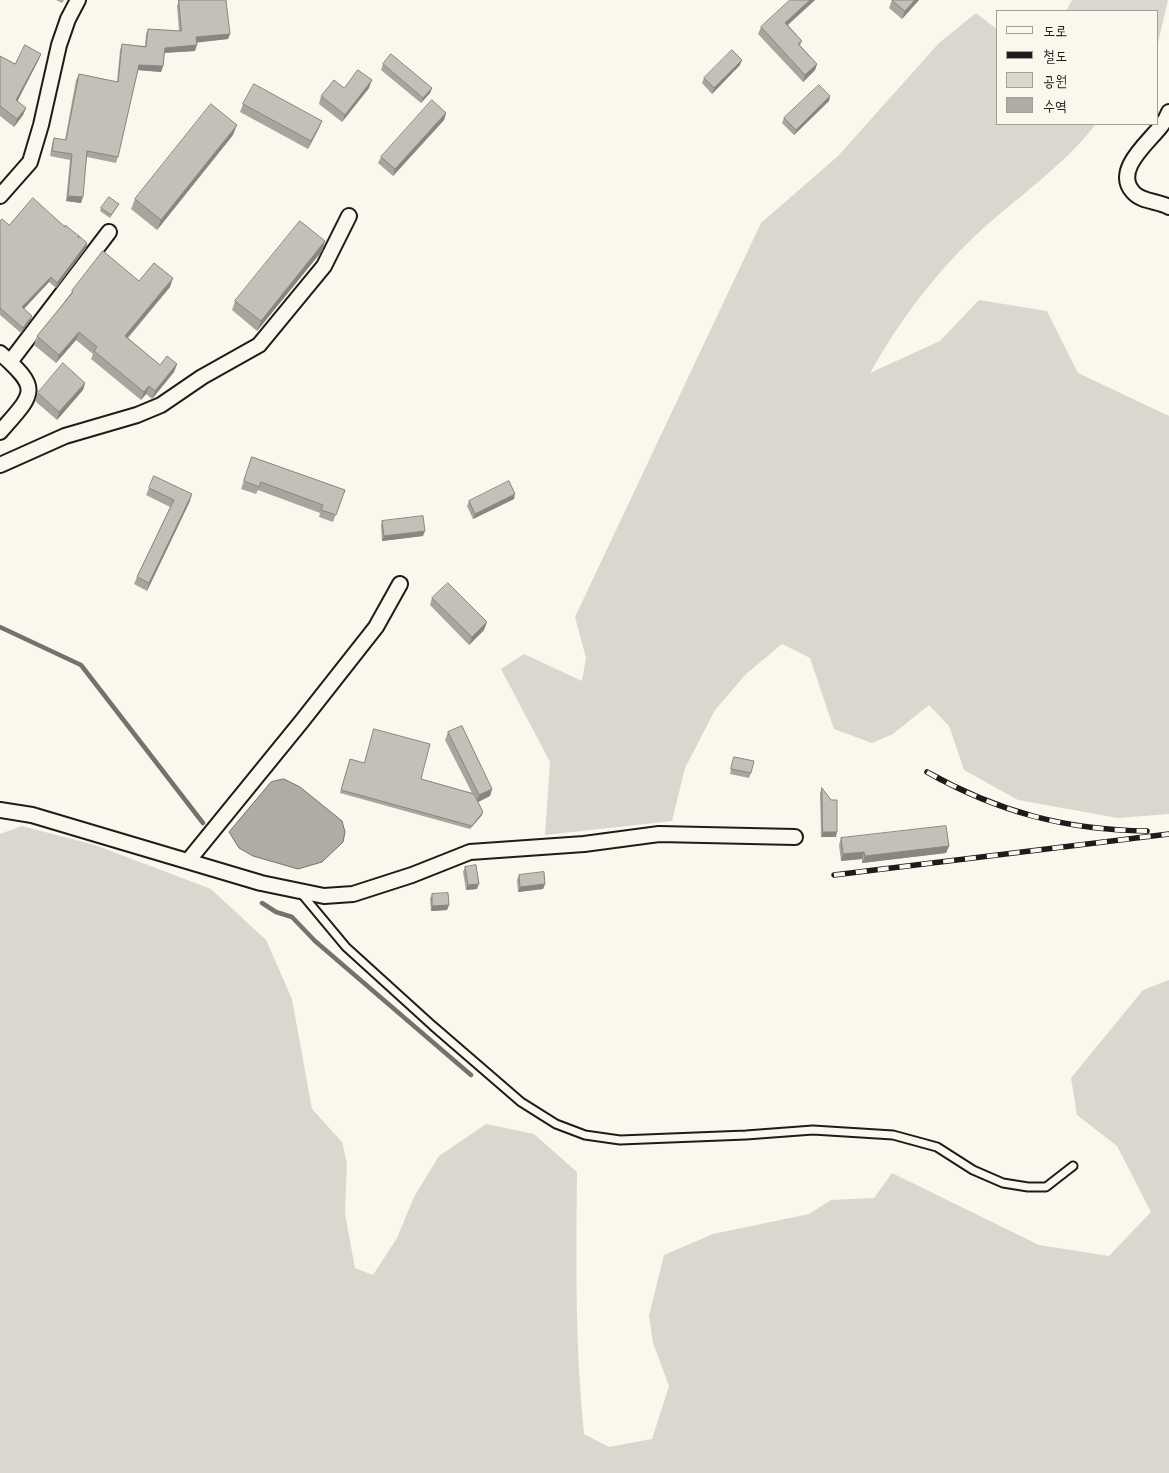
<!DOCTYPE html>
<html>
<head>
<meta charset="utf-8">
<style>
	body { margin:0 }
	#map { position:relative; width:1169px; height:1473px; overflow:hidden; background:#fbf7ec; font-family:"Playpen Sans","Poor Story",sans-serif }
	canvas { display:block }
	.legend { position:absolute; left:996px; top:10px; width:162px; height:115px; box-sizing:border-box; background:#fbf7ec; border:1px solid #a29f99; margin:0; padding:6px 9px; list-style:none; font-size:15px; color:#1c1c1c }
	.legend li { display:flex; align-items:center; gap:10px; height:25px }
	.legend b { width:25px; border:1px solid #a29f99 }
</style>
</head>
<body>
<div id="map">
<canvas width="1169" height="1473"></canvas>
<ul class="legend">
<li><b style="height:6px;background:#fbf7ec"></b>도로</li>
<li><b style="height:6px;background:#1c1c1c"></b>철도</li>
<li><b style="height:14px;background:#dad7ce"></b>공원</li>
<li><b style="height:14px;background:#afaca5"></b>수역</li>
</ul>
</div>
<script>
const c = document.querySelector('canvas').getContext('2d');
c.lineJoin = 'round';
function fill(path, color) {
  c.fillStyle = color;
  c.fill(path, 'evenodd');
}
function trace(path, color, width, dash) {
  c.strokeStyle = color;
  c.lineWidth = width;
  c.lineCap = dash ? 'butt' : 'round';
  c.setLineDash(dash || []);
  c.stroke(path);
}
fill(new Path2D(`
	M 1072,0 L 1168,0 L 1158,43 L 1158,11 L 1066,11 Z
	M 976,13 L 998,30 L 998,124 L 1096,124 C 1062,168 1014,199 974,237 C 932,277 898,323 870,373 L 940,341 L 979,300 L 1047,311 L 1078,373 L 1169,416 L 1169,814 L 1118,818 L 1018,800 L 964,770 L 949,726 L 929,705 L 893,734 L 872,743 L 834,729 L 810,658 L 782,644 L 746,674 L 715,710 L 685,768 L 672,821 L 545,835 L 550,762 L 501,669 L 524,654 L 582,681 L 586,658 L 575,617 L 761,223 L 838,156 L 939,43 Z
	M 22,826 L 95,845 L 211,889 L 266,940 L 292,999 L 312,1109 L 342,1142 L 347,1163 L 345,1214 L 355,1268 L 373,1275 L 397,1238 L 414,1197 L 439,1156 L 486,1124 L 534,1134 L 577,1172 C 576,1260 575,1347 584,1434 L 609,1447 L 652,1439 L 669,1386 L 653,1343 L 649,1316 L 664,1255 L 713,1234 L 809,1214 L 831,1200 L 874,1198 L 892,1173 L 1039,1245 L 1109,1256 L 1151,1212 L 1117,1146 L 1077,1115 L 1071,1078 L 1143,990 L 1169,980 L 1169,1473 L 0,1473 L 0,834 Z`), '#dad7ce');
const water = new Path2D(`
	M 284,779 L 300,787 L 342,821 L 345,832 L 343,842 L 322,862 L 298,869 L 253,856 L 239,848 L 229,832 L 271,782 Z`);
fill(water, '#afaca5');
trace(water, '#74726e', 1);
trace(new Path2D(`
	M 0,627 L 81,665 L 203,823
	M 262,903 L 276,912 L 292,917 L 315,941 L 471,1075`), '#74726e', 4.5);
const service = new Path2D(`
	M 301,893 L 346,947 L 433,1026 L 521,1102 L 556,1124 L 585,1135 L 620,1140 L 746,1135 L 813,1130 L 893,1135 L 937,1147 L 973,1170 L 1003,1183 L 1028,1187 L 1046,1187 L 1073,1166`);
const minor = new Path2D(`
	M 1169,112 C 1167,117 1164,122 1161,126 C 1149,142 1113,170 1133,192 C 1141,202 1159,201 1169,207
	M 0,196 L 30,162 L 41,125 L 59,45 L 68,19 L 78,0
	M 0,353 C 42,390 34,393 0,432
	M 10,362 L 109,232
	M 0,465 L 65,436 L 137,415 L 161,405 L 202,377 L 259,345 L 324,266 L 349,216
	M 0,810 L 32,815 L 261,883 L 324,896 L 353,894 L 412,875 L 470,852 L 584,844 L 659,834 L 795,837
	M 188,861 L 302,721 L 376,627 L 400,584`);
trace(service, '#1c1c1c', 11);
trace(minor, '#1c1c1c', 18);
trace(service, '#fbf7ec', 7);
trace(minor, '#fbf7ec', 14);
const rail = new Path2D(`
	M 927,772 C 998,812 1066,830 1147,831
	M 834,875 L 1169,834`);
trace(rail, '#1c1c1c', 5.5);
trace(rail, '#fbf7ec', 4, [11]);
fill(new Path2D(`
	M 56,0 L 64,0 L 62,3 Z
	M 179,0 L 230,34 L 228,39 L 197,42 L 195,51 L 164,53 L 163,66 L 161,72 L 138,70 L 118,157 L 116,163 L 87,157 L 81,203 L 66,201 L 70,160 L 50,156 L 52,144 L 54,138 L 65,140 L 76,80 L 79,74 L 117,82 L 120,50 L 122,44 L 145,46 L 146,34 L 148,29 L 179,31 L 177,6 Z
	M 815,0 L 788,25 L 802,41 L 800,45 L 817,64 L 815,70 L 803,82 L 758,34 L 761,27 Z
	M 892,0 L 919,0 L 902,19 L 889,8 Z
	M 41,54 L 38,61 L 17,101 L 26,108 L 23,115 L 14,127 L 0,116 L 0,56 L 15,64 Z
	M 383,64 L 432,88 L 430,93 L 421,103 L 381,70 Z
	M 740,65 L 712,94 L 702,83 L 704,78 Z
	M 344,88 L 369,88 L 342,122 L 319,104 L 321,96 Z
	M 830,96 L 829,101 L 794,135 L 782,123 L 784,118 Z
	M 243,104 L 322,121 L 319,128 L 308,149 L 240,112 Z
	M 446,113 L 444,120 L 393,176 L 378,163 L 381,157 Z
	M 233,135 L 157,230 L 131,209 L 135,199 Z
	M 119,204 L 110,218 L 100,211 L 101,208 Z
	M 0,221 L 9,225 L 78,238 L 87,243 L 86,248 L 56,288 L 49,282 L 24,309 L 32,316 L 30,321 L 21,333 L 0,315 Z
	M 325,241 L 322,251 L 257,331 L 232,310 L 235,301 Z
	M 139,281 L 170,287 L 128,338 L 160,365 L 177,364 L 174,372 L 152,399 L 146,394 L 141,400 L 91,359 L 93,354 L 76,340 L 56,363 L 34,345 L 37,336 L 70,296 L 72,291 Z
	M 85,383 L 83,390 L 57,420 L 35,401 L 38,393 Z
	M 252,457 L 345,490 L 333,522 L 319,517 L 320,513 L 258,490 L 256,494 L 241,489 Z
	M 149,488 L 190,501 L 147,591 L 134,584 L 137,577 L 170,507 L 146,495 Z
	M 514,499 L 473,519 L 467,506 L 469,501 Z
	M 382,521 L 423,536 L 382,541 L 381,526 Z
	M 432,598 L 484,630 L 469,645 L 430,605 Z
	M 448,732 L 492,789 L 490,796 L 478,802 L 482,815 L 470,829 L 340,793 L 350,759 L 472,793 L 445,740 Z
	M 734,757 L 751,773 L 749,778 L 730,774 Z
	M 822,788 L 836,837 L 821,837 L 820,793 Z
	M 841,838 L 949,846 L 946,853 L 862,863 L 862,859 L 841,861 L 839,845 Z
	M 465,867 L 477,889 L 466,890 L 463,872 Z
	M 519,875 L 545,884 L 543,889 L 518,892 L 517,880 Z
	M 432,894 L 449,905 L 447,910 L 431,911 L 430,899 Z`), '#a8a59e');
fill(new Path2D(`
	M 810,0 L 815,0 L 783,29 L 785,23 Z
	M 915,0 L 919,0 L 902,19 L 905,11 Z
	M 230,34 L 228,39 L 194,43 L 196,37 Z
	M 197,45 L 195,51 L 162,53 L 165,48 Z
	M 41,54 L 38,61 L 14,108 L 16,100 Z
	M 742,60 L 740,65 L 712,94 L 714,88 Z
	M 817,64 L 815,70 L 803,82 L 805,75 Z
	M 139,65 L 163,66 L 161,72 L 137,70 Z
	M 372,80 L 369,88 L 342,122 L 345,115 Z
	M 432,88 L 430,93 L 421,103 L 423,98 Z
	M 830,96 L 829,101 L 794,135 L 796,130 Z
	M 26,108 L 23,115 L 14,127 L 17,119 Z
	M 446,113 L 444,120 L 393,176 L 395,169 Z
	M 322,121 L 319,128 L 308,149 L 311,141 Z
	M 237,125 L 233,135 L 157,230 L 161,220 Z
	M 68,196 L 83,197 L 81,203 L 66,201 Z
	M 325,241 L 322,251 L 257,331 L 261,321 Z
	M 87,243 L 86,248 L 56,288 L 57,283 Z
	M 51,277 L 49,282 L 20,313 L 22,307 Z
	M 173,278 L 170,287 L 122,344 L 125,336 Z
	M 32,316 L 30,321 L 21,333 L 23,328 Z
	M 79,332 L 76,340 L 56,363 L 59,355 Z
	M 177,364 L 174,372 L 152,399 L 155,391 Z
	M 85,383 L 83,390 L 57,420 L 59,412 Z
	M 149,386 L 146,394 L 141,400 L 144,392 Z
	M 192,494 L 190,501 L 147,591 L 149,583 Z
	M 515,494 L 514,499 L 473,519 L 475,514 Z
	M 425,531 L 423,536 L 382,541 L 384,536 Z
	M 487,622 L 484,630 L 469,645 L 472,637 Z
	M 492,789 L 490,796 L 476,803 L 479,795 Z
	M 483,812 L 482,815 L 470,829 L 472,826 Z
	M 823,832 L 837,832 L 836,837 L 821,837 Z
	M 949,846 L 946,853 L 862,863 L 865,856 Z
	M 864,852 L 862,859 L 841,861 L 843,854 Z
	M 479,884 L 477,889 L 466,890 L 468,885 Z
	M 545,884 L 543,889 L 518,892 L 520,887 Z
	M 449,905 L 447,910 L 431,911 L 432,906 Z`), '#888681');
const building = new Path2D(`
	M 179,0 L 226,0 L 230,34 L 196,37 L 197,45 L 165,48 L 163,66 L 139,65 L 118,157 L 87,151 L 83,197 L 68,196 L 72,154 L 52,151 L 54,138 L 66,140 L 79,74 L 118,82 L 122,44 L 146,47 L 148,29 L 181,31 Z
	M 790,0 L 810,0 L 785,23 L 802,41 L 798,44 L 817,64 L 805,75 L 761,27 Z
	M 892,0 L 915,0 L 905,11 Z
	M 25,45 L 41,54 L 16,100 L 26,108 L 17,119 L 0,106 L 0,56 L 15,64 Z
	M 732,50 L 742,60 L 714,88 L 704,78 Z
	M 391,54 L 432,88 L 423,98 L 383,64 Z
	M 358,70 L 372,80 L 345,115 L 321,96 L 334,80 L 344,88 Z
	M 254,84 L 322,121 L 311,141 L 243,104 Z
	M 819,85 L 830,96 L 796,130 L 784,118 Z
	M 432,100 L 446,113 L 395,169 L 381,157 Z
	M 211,104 L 237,125 L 161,220 L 135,199 Z
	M 109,197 L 119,204 L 111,215 L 101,208 Z
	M 33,198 L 65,227 L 65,225 L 79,236 L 78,238 L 79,236 L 87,243 L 57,283 L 51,277 L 22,307 L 32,316 L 23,328 L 0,308 L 0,221 L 2,219 L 9,225 Z
	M 300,221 L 325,241 L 261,321 L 235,301 Z
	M 103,251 L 139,281 L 154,263 L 173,278 L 125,336 L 160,365 L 167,356 L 177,364 L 155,391 L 149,386 L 144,392 L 94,351 L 97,347 L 79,332 L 59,355 L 37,336 L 73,292 L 72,291 Z
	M 63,363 L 85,383 L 59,412 L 38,393 Z
	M 252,457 L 345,490 L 336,515 L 321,510 L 323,505 L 261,482 L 259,487 L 244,481 Z
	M 154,476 L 192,494 L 149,583 L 137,577 L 174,500 L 149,488 Z
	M 509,481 L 515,494 L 475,514 L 469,501 Z
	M 423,516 L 425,531 L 384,536 L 382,521 Z
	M 448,583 L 487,622 L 472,637 L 432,598 Z
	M 462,726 L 492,789 L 479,795 L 448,732 Z
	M 374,729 L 430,744 L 421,779 L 474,794 L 483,812 L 472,826 L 341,790 L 350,759 L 364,763 Z
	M 734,757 L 754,761 L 751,773 L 731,769 Z
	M 822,788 L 831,800 L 837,800 L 837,832 L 823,832 Z
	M 946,826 L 949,846 L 865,856 L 864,852 L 843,854 L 841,838 Z
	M 476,865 L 479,884 L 468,885 L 465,867 Z
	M 544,872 L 545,884 L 520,887 L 519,875 Z
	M 448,893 L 449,905 L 432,906 L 432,894 Z`);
fill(building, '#c3c0b8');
trace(building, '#888681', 1);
</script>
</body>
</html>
